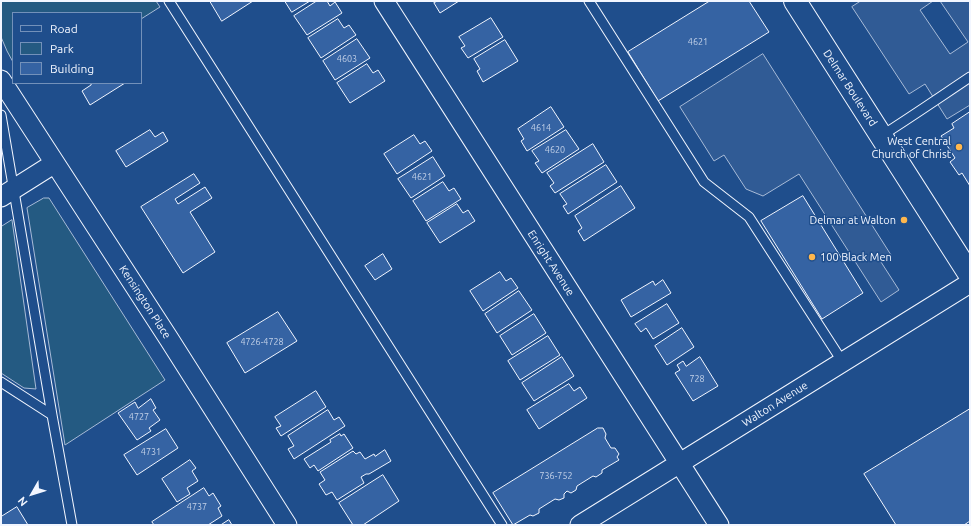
<!DOCTYPE html>
<html>
<head>
<meta charset="utf-8">
<style>
	body { margin:0 }
	#map { position:relative; width:971px; height:526px; overflow:hidden; background:#1f4e8c; font-family:Ubuntu,sans-serif }
	canvas { display:block }
	.frame { position:absolute; inset:0; border:2px solid #f2f6ff; pointer-events:none }
	.legend { position:absolute; left:12px; top:12px; width:130px; height:72px; box-sizing:border-box; background:#1f4e8c; border:1px solid #7391ba; margin:0; padding:5px 7px; list-style:none; font-size:12px; color:#f2f6ff }
	.legend li { display:flex; align-items:center; gap:8px; height:20px }
	.legend b { width:20px; border:1px solid #7391ba }
	.north { position:absolute; left:12px; top:474px; width:40px; height:40px; -webkit-text-stroke:3px #1f4e8c; paint-order:stroke; rotate:231deg; font-size:11px; font-weight:700; line-height:16px; text-align:center; color:#f2f6ff }
	.north::after { content:''; display:block; margin:auto; width:14px; height:18px; background:#f2f6ff; clip-path:polygon(50% 0,100% 100%,50% 72%,0 100%) }
</style>
</head>
<body>
<div id="map">
<canvas width="971" height="526"></canvas>
<div class="frame"></div>
<ul class="legend">
<li><b style="height:5px;background:#1f4e8c"></b>Road</li>
<li><b style="height:11px;background:#245a82"></b>Park</li>
<li><b style="height:11px;background:#3563a3"></b>Building</li>
</ul>
<div class="north">N</div>
</div>
<script>
const c = document.querySelector('canvas').getContext('2d');
c.lineJoin = 'round';
function fill(path, color) {
  c.fillStyle = color;
  c.fill(path, 'evenodd');
}
function trace(path, color, width, dash) {
  c.strokeStyle = color;
  c.lineWidth = width;
  c.lineCap = dash ? 'butt' : 'round';
  c.setLineDash(dash || []);
  c.stroke(path);
}
function label(font, color, halo, rows, align = 'center') {
  c.font = font + ' Ubuntu,sans-serif';
  c.lineWidth = 3;
  c.setLineDash([]);
  c.textBaseline = 'middle';
  c.strokeStyle = halo;
  c.fillStyle = color;
  for (const [text, x, y, turn = 0] of rows) {
    c.save();
    c.translate(x, y);
    c.rotate((+turn || 0) * Math.PI / 180);
    c.textAlign = isNaN(turn) ? turn : align;
    if (halo) c.strokeText(text, 0, 0);
    c.fillText(text, 0, 0);
    c.restore();
  }
}
const green = new Path2D(`
	M 1,1 L 156,1 L 160,7 L 141,19 L 141,13 L 13,13 L 13,62 L 7,51 L 1,37 Z
	M 44,198 L 49,198 L 165,380 L 65,445 L 27,208 Z
	M 12,220 L 36,389 L 24,388 L 1,373 L 1,227 Z`);
fill(green, '#245a82');
trace(green, '#a8bbd7', 1);
const parking = new Path2D(`
	M 861,1 L 933,1 L 920,10 L 950,54 L 968,42 L 940,1 L 970,1 L 970,105 L 947,119 L 925,84 L 909,94 L 852,7 Z
	M 763,54 L 891,255 L 881,262 L 899,290 L 881,302 L 799,174 L 763,196 L 746,189 L 724,155 L 714,161 L 680,107 Z`);
fill(parking, '#305b95');
trace(parking, '#a8bbd7', 1);
const building = new Path2D(`
	M 210,1 L 253,1 L 222,21 Z
	M 285,1 L 310,1 L 292,12 Z
	M 317,1 L 327,1 L 330,6 L 335,2 L 342,13 L 307,35 L 294,16 Z
	M 438,1 L 459,1 L 440,13 L 434,3 Z
	M 710,1 L 749,1 L 769,32 L 658,101 L 628,52 Z
	M 491,18 L 503,37 L 468,58 L 461,48 L 465,46 L 459,37 Z
	M 338,19 L 344,28 L 349,25 L 356,35 L 321,58 L 308,38 Z
	M 357,39 L 370,58 L 335,80 L 323,61 Z
	M 505,40 L 518,61 L 483,82 L 477,71 L 480,69 L 474,59 Z
	M 367,64 L 373,73 L 378,70 L 385,81 L 350,103 L 337,83 Z
	M 90,83 L 125,83 L 90,105 L 82,91 L 91,85 Z
	M 551,107 L 564,127 L 527,151 L 521,141 L 524,139 L 518,129 Z
	M 970,112 L 970,186 L 962,173 L 959,175 L 950,162 L 955,158 L 941,136 L 954,128 L 952,124 Z
	M 150,130 L 155,137 L 163,132 L 168,141 L 126,167 L 116,151 Z
	M 566,130 L 579,149 L 542,173 L 535,163 L 539,161 L 532,151 Z
	M 414,135 L 420,144 L 425,141 L 432,151 L 397,174 L 384,154 Z
	M 593,144 L 604,162 L 555,193 L 550,186 L 554,183 L 547,173 Z
	M 433,157 L 445,176 L 411,198 L 398,179 Z
	M 606,165 L 617,182 L 568,214 L 563,206 L 567,204 L 560,194 Z
	M 194,174 L 200,183 L 175,199 L 178,204 L 205,187 L 212,198 L 190,212 L 215,252 L 183,273 L 141,207 Z
	M 443,182 L 449,191 L 454,188 L 461,199 L 426,221 L 413,201 Z
	M 621,186 L 635,208 L 584,241 L 578,231 L 582,228 L 575,216 Z
	M 803,196 L 863,293 L 822,319 L 761,221 Z
	M 457,204 L 463,213 L 468,210 L 475,221 L 440,243 L 427,223 Z
	M 383,254 L 392,269 L 375,280 L 365,266 Z
	M 500,272 L 506,281 L 511,278 L 518,288 L 483,311 L 470,291 Z
	M 663,280 L 671,293 L 631,317 L 621,300 L 653,281 L 655,285 Z
	M 519,291 L 532,310 L 497,333 L 485,314 Z
	M 667,304 L 679,323 L 653,339 L 646,328 L 641,332 L 635,324 Z
	M 278,312 L 297,341 L 245,373 L 227,343 Z
	M 534,314 L 546,333 L 512,355 L 500,336 Z
	M 682,328 L 694,347 L 667,365 L 655,346 Z
	M 548,336 L 560,355 L 520,380 L 508,361 Z
	M 562,357 L 574,376 L 534,401 L 522,383 Z
	M 700,357 L 718,386 L 693,401 L 675,373 L 680,370 L 677,365 L 683,361 L 686,366 Z
	M 569,384 L 574,391 L 580,387 L 587,398 L 539,429 L 527,410 Z
	M 316,391 L 326,407 L 281,436 L 276,428 L 281,426 L 275,417 Z
	M 151,399 L 156,408 L 153,410 L 160,420 L 149,428 L 151,431 L 137,440 L 118,413 L 135,402 L 138,408 Z
	M 970,409 L 970,521 L 964,525 L 896,525 L 864,474 Z
	M 328,410 L 334,420 L 339,417 L 345,426 L 294,459 L 288,449 L 294,446 L 288,436 Z
	M 598,428 L 603,428 L 606,434 L 605,438 L 611,448 L 615,448 L 619,454 L 617,457 L 619,460 L 602,470 L 602,473 L 596,477 L 593,476 L 577,486 L 576,490 L 571,493 L 567,491 L 564,494 L 564,498 L 559,500 L 555,499 L 539,509 L 539,513 L 533,516 L 530,515 L 513,525 L 493,493 Z
	M 166,429 L 178,448 L 137,475 L 124,455 Z
	M 340,434 L 341,436 L 344,434 L 353,448 L 318,471 L 314,465 L 310,468 L 304,459 L 331,442 L 330,440 Z
	M 385,450 L 391,461 L 369,474 L 366,474 L 361,477 L 364,483 L 337,500 L 332,492 L 326,495 L 319,484 L 325,480 L 320,472 L 353,451 L 356,454 L 360,452 L 365,459 L 374,454 L 375,456 Z
	M 190,460 L 196,468 L 192,471 L 198,481 L 187,488 L 190,494 L 177,502 L 162,479 Z
	M 383,475 L 399,501 L 363,525 L 353,525 L 339,503 Z
	M 204,488 L 209,496 L 213,493 L 221,506 L 218,508 L 222,516 L 208,525 L 154,525 L 152,522 Z
	M 17,507 L 28,525 L 1,525 L 1,517 Z
	M 229,520 L 232,525 L 221,525 Z`);
fill(building, '#3563a3');
trace(building, '#f2f6ff', 1);
const service = new Path2D(`
	M 169,1 L 502,525
	M 589,1 L 704,182 L 749,217 L 842,361
	M 1,115 L 52,415 L 72,525
	M 881,136 C 911,117 940,97 970,77
	M 1,382 L 52,415`);
const minor = new Path2D(`
	M 384,1 L 719,525
	M 1,80 L 169,339 L 287,525
	M 1,197 L 55,163
	M 580,525 C 711,445 839,363 970,283`);
const secondary = new Path2D(`
	M 795,1 L 970,275`);
trace(service, '#f2f6ff', 11);
trace(minor, '#f2f6ff', 21);
trace(secondary, '#f2f6ff', 24);
trace(service, '#1f4e8c', 9);
trace(minor, '#1f4e8c', 19);
trace(secondary, '#1f4e8c', 22);
for (const [x, y, r, color] of [
	[959,147,4,"#ffb74d"],
	[904,220,4,"#ffb74d"],
	[812,257,4,"#ffb74d"]
]) {
  const dot = new Path2D();
  dot.arc(x, y, r, 0, 2 * Math.PI);
  c.fillStyle = color;
  c.fill(dot);
  trace(dot, '#1f4e8c', 1.5);
}
label('9px', '#c3d1e8', null, [
	["4621",698,42],
	["4603",347,59],
	["4614",541,128],
	["4620",555,150],
	["4621",422,177],
	["4726-4728",262,342],
	["728",697,379],
	["4727",139,417],
	["4731",151,452],
	["736-752",556,476],
	["4737",197,507]
]);
label('11px', '#f2f6ff', '#1f4e8c', [
	["Delmar Boulevard",850,88,57],
	["Enright Avenue",551,263,57],
	["Kensington Place",145,302,57],
	["Walton Avenue",775,404,-32]
]);
label('11px', '#f2f6ff', '#1f4e8c', [
	["West Central",951,141],
	["Church of Christ",951,154],
	["Delmar at Walton",896,220],
	["100 Black Men",820,257,"left"]
], 'right');
</script>
</body>
</html>
